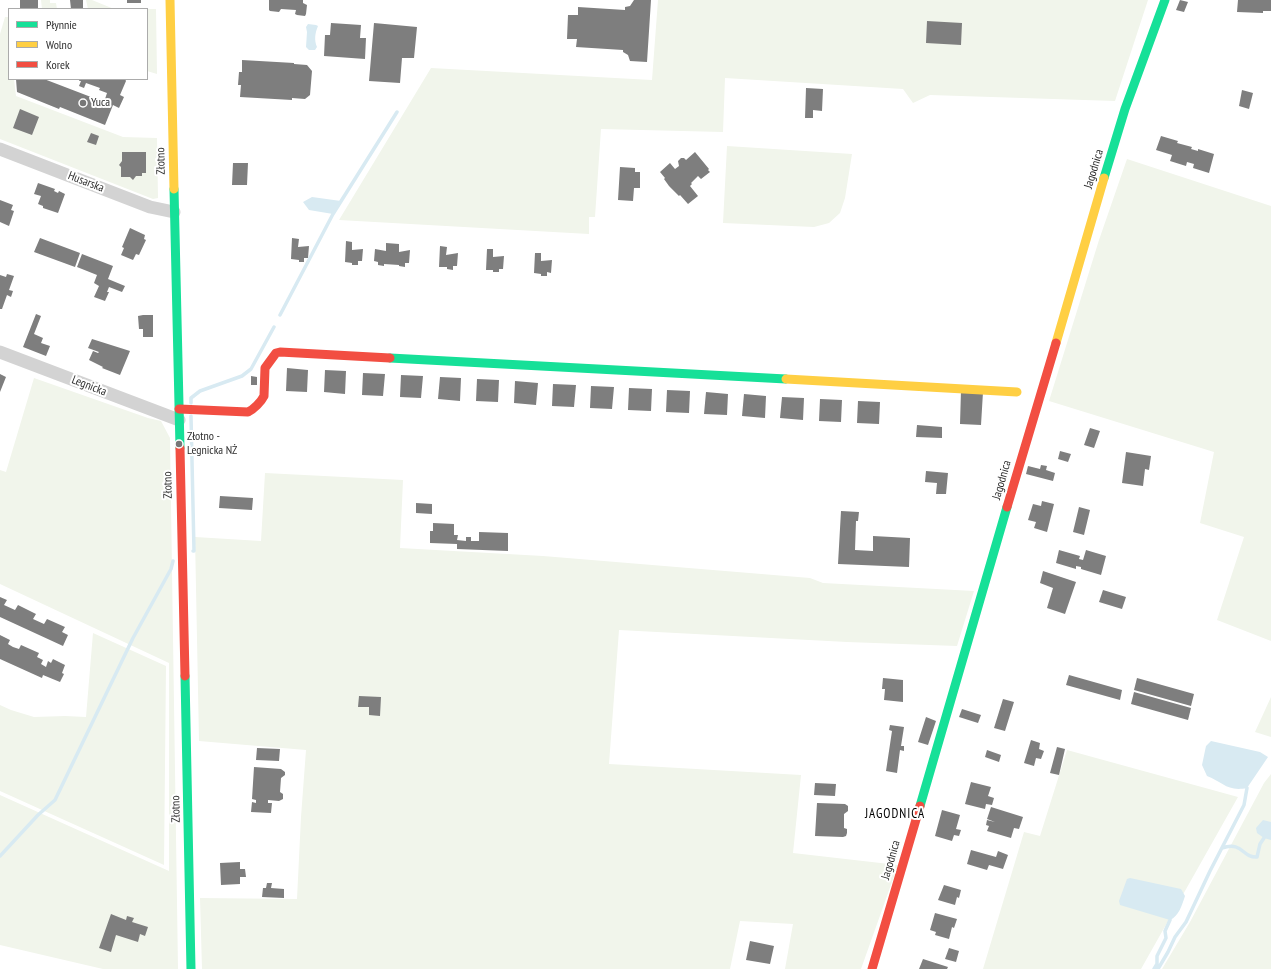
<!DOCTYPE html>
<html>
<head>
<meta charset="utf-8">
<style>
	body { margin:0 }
	#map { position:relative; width:1271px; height:969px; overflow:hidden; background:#fff; font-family:"PT Sans Narrow",sans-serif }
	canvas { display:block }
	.legend { position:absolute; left:8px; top:8px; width:140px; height:72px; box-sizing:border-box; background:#fff; border:1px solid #ababab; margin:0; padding:5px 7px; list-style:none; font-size:12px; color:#2e2e2e }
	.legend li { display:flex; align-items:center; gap:8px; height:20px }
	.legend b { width:20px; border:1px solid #ababab }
</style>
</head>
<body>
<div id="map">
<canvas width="1271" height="969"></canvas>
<ul class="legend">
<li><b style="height:5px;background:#16e098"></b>Płynnie</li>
<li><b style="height:5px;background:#ffcf43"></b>Wolno</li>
<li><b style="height:5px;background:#f24e42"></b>Korek</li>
</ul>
</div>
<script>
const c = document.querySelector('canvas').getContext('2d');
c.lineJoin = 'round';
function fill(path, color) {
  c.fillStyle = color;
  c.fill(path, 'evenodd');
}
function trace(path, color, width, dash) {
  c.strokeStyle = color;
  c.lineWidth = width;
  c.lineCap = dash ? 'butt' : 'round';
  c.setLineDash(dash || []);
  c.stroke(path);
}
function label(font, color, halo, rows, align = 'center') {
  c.font = font + ' "PT Sans Narrow",sans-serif';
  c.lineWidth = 4;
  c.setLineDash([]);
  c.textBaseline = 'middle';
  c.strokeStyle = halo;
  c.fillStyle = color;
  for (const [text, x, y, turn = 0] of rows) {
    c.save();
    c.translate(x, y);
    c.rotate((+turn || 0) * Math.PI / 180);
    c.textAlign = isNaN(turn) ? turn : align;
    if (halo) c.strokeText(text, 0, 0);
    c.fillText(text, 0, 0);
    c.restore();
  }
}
fill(new Path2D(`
	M 41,0 L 50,0 L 50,3 L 56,3 L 57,9 L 42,9 Z
	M 86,0 L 92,0 L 114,9 L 88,9 Z
	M 658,0 L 1148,0 L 1115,101 L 930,95 L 913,103 L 903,89 L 725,78 L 723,132 L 601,129 L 595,217 L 589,217 L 589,234 L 339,220 L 431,68 L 652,80 Z
	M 147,9 L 156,9 L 157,74 L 147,71 Z
	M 5,17 L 9,17 L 9,79 L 14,79 L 16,96 L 123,137 L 157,138 L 158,198 L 153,199 L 0,139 L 0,34 Z
	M 727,146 L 852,154 L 845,198 L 840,213 L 829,223 L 814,227 L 723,223 Z
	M 1127,159 L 1271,206 L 1271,641 L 1217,620 L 1244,537 L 1200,523 L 1214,452 L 1049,401 L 1099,240 Z
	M 34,378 L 148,418 L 161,421 L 170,438 L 178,969 L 103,969 L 0,945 L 0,795 L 169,871 L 169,663 L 0,584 L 0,470 L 6,472 Z
	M 265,473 L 403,480 L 400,548 L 543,556 L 810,578 L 823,583 L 974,591 L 957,646 L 847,642 L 619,630 L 609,764 L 801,775 L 793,853 L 898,865 L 861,969 L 785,969 L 793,924 L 740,921 L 730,969 L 202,969 L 200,898 L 297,899 L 301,817 L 306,750 L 199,741 L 195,537 L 261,541 Z
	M 93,633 L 166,666 L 164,865 L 0,791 L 0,705 L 11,710 L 34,717 L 65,716 L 86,717 Z
	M 1271,697 L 1271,737 L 1255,732 Z
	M 1067,750 L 1238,797 L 1141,969 L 983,969 L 1024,832 L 1040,836 Z
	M 1271,774 L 1271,969 L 1162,969 L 1190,922 L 1264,783 Z`), '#f1f5eb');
fill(new Path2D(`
	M 308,24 L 316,25 L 318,26 C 315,33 314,40 317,47 L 315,50 L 309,50 L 306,47 L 307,32 L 306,27 Z
	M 312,197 L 341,201 L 333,214 L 309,210 L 303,202 Z
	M 1211,741 L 1260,752 L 1268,757 L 1247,788 C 1227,792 1223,782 1207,776 L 1202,765 L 1206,746 Z
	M 1263,820 L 1271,822 L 1271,840 L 1264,838 L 1257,833 L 1256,828 Z
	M 1130,878 L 1181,889 L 1185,896 C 1182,905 1179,916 1170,920 L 1120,905 L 1119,901 L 1127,879 Z`), '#d8eaf2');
trace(new Path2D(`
	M 280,315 L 333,214 L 397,112
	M 191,403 L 191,398 L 200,391 L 242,376 L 251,369 L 274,327
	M 191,416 L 194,551 L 193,551
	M 1222,848 C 1243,841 1242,858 1257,857 L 1260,844 L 1264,838
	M 0,856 L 38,815 L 55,800 L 133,638 L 171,569 L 173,561
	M 1154,969 L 1157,964 L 1157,956 L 1166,938 L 1165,931 L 1170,920
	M 1158,969 L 1168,952 L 1175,937 L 1186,922 L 1210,871 L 1244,805 L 1247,788`), '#d8eaf2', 3.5);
fill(new Path2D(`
	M 20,0 L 38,0 L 38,9 L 20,9 Z
	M 70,0 L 83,0 L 83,9 L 71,9 Z
	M 127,0 L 141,0 L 141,3 L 127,3 Z
	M 269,0 L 303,0 L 303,3 L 307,5 L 306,14 L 305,16 L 297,15 L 295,14 L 296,10 L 281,9 L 279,12 L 270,11 L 269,10 Z
	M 634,0 L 651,0 L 647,62 L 630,61 L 628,55 L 623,52 L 623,50 L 576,47 L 577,39 L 567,39 L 568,15 L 578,15 L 578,7 L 625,10 L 625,7 L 630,6 Z
	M 1180,0 L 1188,2 L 1184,12 L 1176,10 Z
	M 1238,0 L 1271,0 L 1271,11 L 1263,11 L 1263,13 L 1237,12 Z
	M 927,21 L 962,23 L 961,45 L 926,43 Z
	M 331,23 L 361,25 L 360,38 L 366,38 L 365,59 L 324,56 L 325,35 L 330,35 Z
	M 374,23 L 417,27 L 414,58 L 402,58 L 400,83 L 369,81 Z
	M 242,60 L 294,63 L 294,64 L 307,65 L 312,71 L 310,95 L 305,99 L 292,98 L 292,100 L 240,97 L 241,85 L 238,85 L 239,72 L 242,72 Z
	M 16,79 L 44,79 L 104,102 L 107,93 L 99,90 L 100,88 L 86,83 L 84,88 L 79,86 L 81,81 L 79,81 L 80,79 L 125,79 L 126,81 L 120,95 L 124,97 L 119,108 L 113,105 L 105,125 L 60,107 L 59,109 L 17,92 Z
	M 806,88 L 823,89 L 822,111 L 813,110 L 813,118 L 805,118 Z
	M 1242,90 L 1253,93 L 1249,109 L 1239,106 Z
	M 20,109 L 39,117 L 32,135 L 13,128 Z
	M 91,133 L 99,136 L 96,145 L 87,142 Z
	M 1161,136 L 1178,141 L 1177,143 L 1192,147 L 1191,149 L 1198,151 L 1198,149 L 1214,154 L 1209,173 L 1193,168 L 1194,164 L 1187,162 L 1186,166 L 1170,161 L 1172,155 L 1156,150 Z
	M 122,152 L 146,152 L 146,173 L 142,173 L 142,176 L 136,176 L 133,180 L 130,177 L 121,177 L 121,167 L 119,165 L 122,161 Z
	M 695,152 L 709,169 L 708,170 L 710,172 L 701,179 L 698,176 L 691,183 L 692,184 L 690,186 L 698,196 L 688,204 L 680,195 L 679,196 L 669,186 L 664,179 L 665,178 L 660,172 L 670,163 L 675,169 L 679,166 L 678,161 L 681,158 L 684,158 L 686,160 Z
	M 233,163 L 248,163 L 247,185 L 232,185 Z
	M 620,167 L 635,168 L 635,172 L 640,172 L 640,188 L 634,188 L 633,201 L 618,200 Z
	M 38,183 L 55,189 L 54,191 L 58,193 L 59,191 L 65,194 L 58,213 L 43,208 L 43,206 L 38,204 L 41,196 L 34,194 Z
	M 0,200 L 13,205 L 11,210 L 14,211 L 9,226 L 0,222 Z
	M 130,228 L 145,235 L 144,239 L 146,240 L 139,255 L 136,254 L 133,260 L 121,255 L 124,248 L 122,247 Z
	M 40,238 L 80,253 L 75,267 L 34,252 Z
	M 292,238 L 299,239 L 298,247 L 309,246 L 308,258 L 304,258 L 304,262 L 299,262 L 299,260 L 291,259 Z
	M 346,241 L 352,242 L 352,250 L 363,249 L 362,261 L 358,261 L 358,265 L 352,265 L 352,263 L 345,262 Z
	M 386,243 L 399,244 L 399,252 L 410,250 L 409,263 L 405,263 L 405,267 L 399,266 L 399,265 L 384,264 L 384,266 L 378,265 L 378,262 L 374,261 L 375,249 L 386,251 Z
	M 440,246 L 447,247 L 446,255 L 458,253 L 457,266 L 453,266 L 453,270 L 447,269 L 447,267 L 439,267 Z
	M 487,249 L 493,249 L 493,257 L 504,256 L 503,269 L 499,269 L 499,272 L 493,272 L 493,270 L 486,270 Z
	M 535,253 L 541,253 L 541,261 L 552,260 L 551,273 L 547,272 L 547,276 L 541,276 L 541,274 L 534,273 Z
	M 82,254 L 113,266 L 108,279 L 125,286 L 122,292 L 109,287 L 107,292 L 109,292 L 105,301 L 94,297 L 99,286 L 94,283 L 97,275 L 77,267 Z
	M 7,274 L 14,276 L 9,290 L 13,291 L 11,297 L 7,295 L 2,309 L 0,309 L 0,275 L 6,277 Z
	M 36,314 L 41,316 L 34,334 L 43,338 L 41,343 L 50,346 L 46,356 L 23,347 Z
	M 143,315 L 153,315 L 153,337 L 143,337 L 143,329 L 139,329 L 138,316 Z
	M 92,339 L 130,351 L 120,375 L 102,368 L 103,367 L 89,360 L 93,351 L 98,353 L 99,352 L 88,348 Z
	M 287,368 L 308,370 L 307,392 L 286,391 Z
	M 325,370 L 346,371 L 345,394 L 324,392 Z
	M 363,373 L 385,374 L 383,396 L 362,395 Z
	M 0,374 L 6,377 L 0,392 Z
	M 401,375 L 423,376 L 421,398 L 400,397 Z
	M 251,376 L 257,377 L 257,385 L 251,385 Z
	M 440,377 L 461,378 L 460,401 L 438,399 Z
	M 477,379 L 499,380 L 498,402 L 476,401 Z
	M 515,381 L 538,383 L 536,405 L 514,403 Z
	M 553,384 L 576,385 L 574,407 L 552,406 Z
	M 591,386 L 614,387 L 612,409 L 590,408 Z
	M 629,388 L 652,389 L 651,411 L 628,410 Z
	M 667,390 L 690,391 L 689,413 L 666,412 Z
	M 961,390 L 983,392 L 981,425 L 960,424 Z
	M 706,392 L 728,394 L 727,415 L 704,414 Z
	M 744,394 L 766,396 L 765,418 L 742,416 Z
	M 782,397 L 804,398 L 803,420 L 780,418 Z
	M 820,399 L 842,400 L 841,422 L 819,421 Z
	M 858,401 L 880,402 L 879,424 L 857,423 Z
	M 917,425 L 942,427 L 942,438 L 916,437 Z
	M 1090,428 L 1100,431 L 1094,448 L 1084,445 Z
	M 1060,451 L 1071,454 L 1068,462 L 1058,459 Z
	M 1126,452 L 1151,456 L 1149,470 L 1145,469 L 1143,486 L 1122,483 Z
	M 1041,465 L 1047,466 L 1046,470 L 1055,473 L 1053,481 L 1026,474 L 1028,466 L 1040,469 Z
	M 926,471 L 948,473 L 946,494 L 936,494 L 937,483 L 925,482 Z
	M 220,496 L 253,498 L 252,510 L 219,508 Z
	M 1042,501 L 1054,504 L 1047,532 L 1034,528 L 1036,522 L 1028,520 L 1033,504 L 1041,506 Z
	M 416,503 L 432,504 L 432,514 L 416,513 Z
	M 1079,507 L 1090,510 L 1084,535 L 1073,532 Z
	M 841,511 L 859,512 L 858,521 L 856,521 L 855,550 L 873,551 L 873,536 L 910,538 L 909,567 L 838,564 Z
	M 433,523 L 454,524 L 454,535 L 458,535 L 457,540 L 466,541 L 466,537 L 471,537 L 471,541 L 479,541 L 479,532 L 508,533 L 508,551 L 457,549 L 457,544 L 430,543 L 430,531 L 433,531 Z
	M 1059,550 L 1080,556 L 1079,559 L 1083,560 L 1086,550 L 1106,556 L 1101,575 L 1081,569 L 1081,567 L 1076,566 L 1076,569 L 1056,563 Z
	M 1043,571 L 1076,582 L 1065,614 L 1047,608 L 1053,588 L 1040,583 Z
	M 1103,590 L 1126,597 L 1122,609 L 1099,602 Z
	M 0,597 L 7,600 L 4,605 L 15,610 L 18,605 L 36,614 L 33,619 L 44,624 L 47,619 L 65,627 L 62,632 L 68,635 L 63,646 L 0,617 Z
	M 0,635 L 10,640 L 8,644 L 13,647 L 19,649 L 21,645 L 39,653 L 37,657 L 43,660 L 41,664 L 46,667 L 48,661 L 51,663 L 53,659 L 65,665 L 62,673 L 64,674 L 60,682 L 43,675 L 42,678 L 0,659 Z
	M 1069,675 L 1122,690 L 1120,700 L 1066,685 Z
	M 883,678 L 903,680 L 903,702 L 884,700 L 885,689 L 882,689 Z
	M 1137,678 L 1194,694 L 1191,706 L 1134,690 Z
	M 1134,692 L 1191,708 L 1188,720 L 1131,704 Z
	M 359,696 L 381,697 L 380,716 L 369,715 L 369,707 L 358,707 Z
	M 1003,699 L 1014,702 L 1005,731 L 994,728 Z
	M 962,709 L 981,715 L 978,723 L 959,717 Z
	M 926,717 L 936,721 L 928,745 L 918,742 Z
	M 890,725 L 904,727 L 901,746 L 904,746 L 904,751 L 900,750 L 897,773 L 886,771 L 892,731 L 889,730 Z
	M 1031,740 L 1040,743 L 1039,749 L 1044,751 L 1041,759 L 1036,758 L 1034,766 L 1024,763 Z
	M 1057,747 L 1065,749 L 1059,775 L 1050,773 Z
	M 257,748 L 280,749 L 279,761 L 256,760 Z
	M 987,750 L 1001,755 L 999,762 L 985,757 Z
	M 254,767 L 281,769 L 285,772 L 285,775 L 281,778 L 280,792 L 283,794 L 283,799 L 279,801 L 268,800 L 268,803 L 272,803 L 271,813 L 251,812 L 252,802 L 256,803 L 256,800 L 252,799 Z
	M 971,782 L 991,787 L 988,796 L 994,798 L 992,805 L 986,804 L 985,809 L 965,804 Z
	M 815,783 L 836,784 L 835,796 L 814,795 Z
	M 817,803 L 845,804 L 848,806 L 848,811 L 844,814 L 844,828 L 847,829 L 847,833 L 846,836 L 843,837 L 815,836 Z
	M 991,807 L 1023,817 L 1019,829 L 1014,828 L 1011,838 L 987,831 L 989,826 L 986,825 L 987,820 L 995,822 L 987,819 Z
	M 942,810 L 960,815 L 956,829 L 961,830 L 959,836 L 954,835 L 952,841 L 935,836 Z
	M 971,850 L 996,857 L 998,851 L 1008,855 L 1003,869 L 989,865 L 987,870 L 967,864 Z
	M 240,862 L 240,869 L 245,869 L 246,877 L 240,877 L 240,884 L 221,885 L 220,863 Z
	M 267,883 L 272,883 L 271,888 L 284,889 L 284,898 L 262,897 L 263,888 L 266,888 Z
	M 944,885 L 961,890 L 959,898 L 957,897 L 955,905 L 938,900 Z
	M 935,913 L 957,919 L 954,928 L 952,927 L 949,939 L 935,935 L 936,932 L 930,930 Z
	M 111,914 L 126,920 L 127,916 L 134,918 L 132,922 L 148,927 L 145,936 L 140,934 L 138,942 L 116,935 L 111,952 L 99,948 Z
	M 750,941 L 774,946 L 770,964 L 746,960 Z
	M 949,948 L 959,951 L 956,962 L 945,959 Z
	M 923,959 L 948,967 L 947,969 L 919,969 Z`), '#7e7e7e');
trace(new Path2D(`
	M 0,149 L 150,207 L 174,212
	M 0,352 L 179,420`), '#d3d3d3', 13);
trace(new Path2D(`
	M 1104,178 L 1125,109 L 1165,0
	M 174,189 L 180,448
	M 390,358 L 786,379
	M 185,676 L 191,969
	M 920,806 L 1007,507`), '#16e098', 9);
trace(new Path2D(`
	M 170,0 L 174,189
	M 1056,343 L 1104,178
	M 786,379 L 1017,392`), '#ffcf43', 9);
trace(new Path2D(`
	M 179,409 L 248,412 C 254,409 261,402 264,396 L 265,368 L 276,353 L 280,352 L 390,358
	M 180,448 L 185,676
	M 1007,507 L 1056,343
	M 872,969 L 920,806`), '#f24e42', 9);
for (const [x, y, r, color] of [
	[83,103,4,"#777"],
	[179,444,4,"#777"]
]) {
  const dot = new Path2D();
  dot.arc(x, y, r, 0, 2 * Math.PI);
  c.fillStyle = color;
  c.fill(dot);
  trace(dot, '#fff', 1.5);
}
label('12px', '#2e2e2e', '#fff', [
	["Yuca",91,103],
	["Złotno -",187,437],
	["Legnicka NŻ",187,451]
], 'left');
label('12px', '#2e2e2e', '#fff', [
	["Złotno",161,161,-91],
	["Jagodnica",1094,169,-73],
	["Husarska",86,182,21],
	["Legnicka",89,386,21],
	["Jagodnica",1002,480,-74],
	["Złotno",168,485,-91],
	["Złotno",176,809,-91],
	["Jagodnica",891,860,-74]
]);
c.letterSpacing = '1px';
label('13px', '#000', '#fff', [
	["JAGODNICA",895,814]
]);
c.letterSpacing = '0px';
</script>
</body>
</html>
